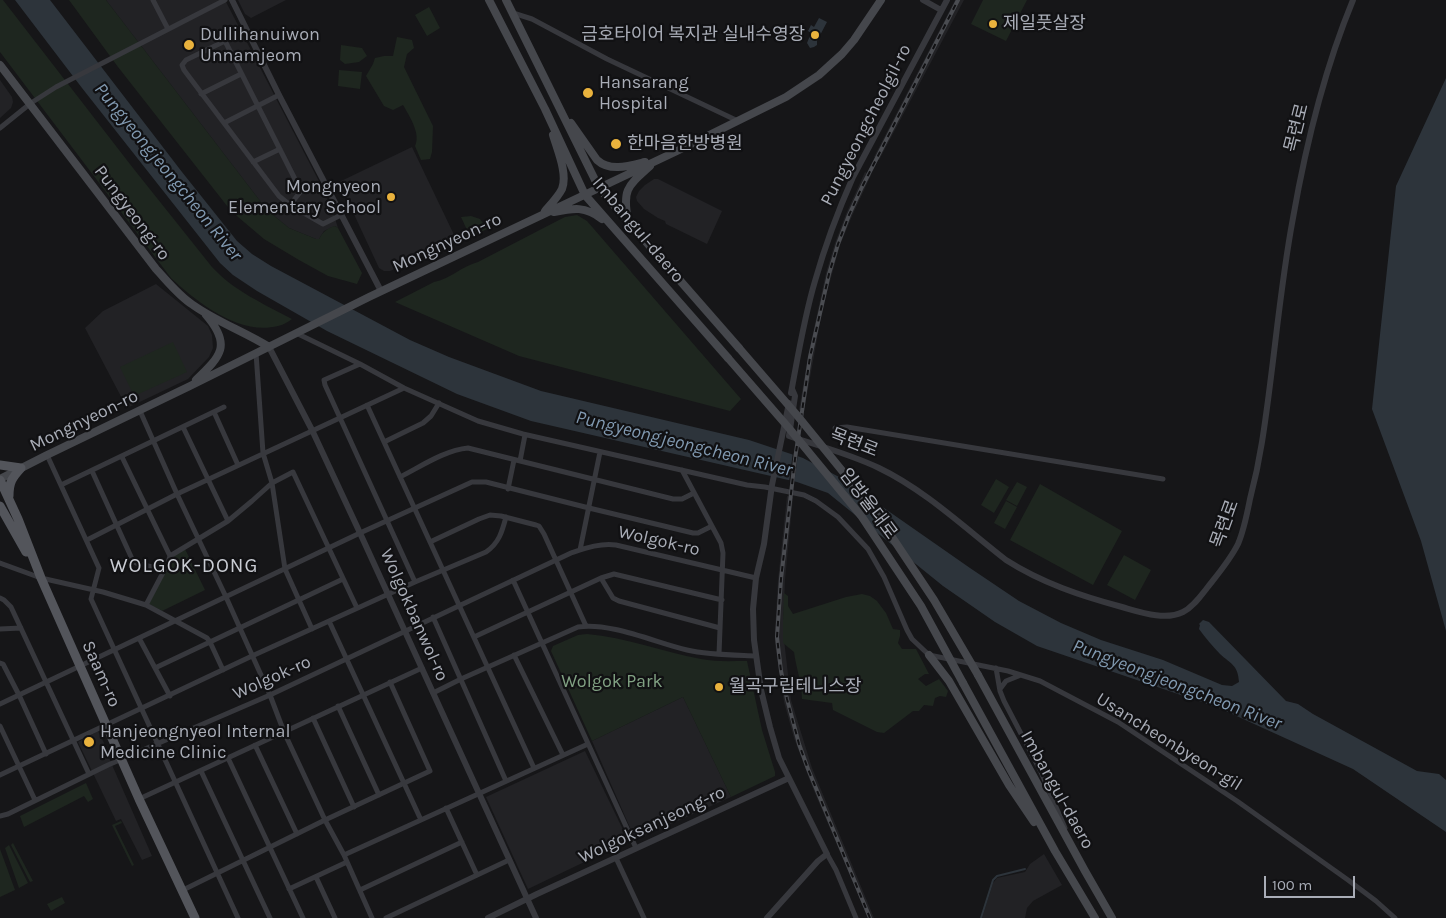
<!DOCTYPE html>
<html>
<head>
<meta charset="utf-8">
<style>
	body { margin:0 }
	#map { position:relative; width:1446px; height:918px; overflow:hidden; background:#161618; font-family:Karla,sans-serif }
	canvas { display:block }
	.scale { position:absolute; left:1264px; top:876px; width:91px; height:22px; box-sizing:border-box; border:2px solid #a9adb7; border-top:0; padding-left:6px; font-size:15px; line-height:18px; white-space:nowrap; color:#a9adb7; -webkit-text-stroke:4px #111113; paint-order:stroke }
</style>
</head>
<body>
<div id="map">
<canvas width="1446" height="918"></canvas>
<div class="scale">100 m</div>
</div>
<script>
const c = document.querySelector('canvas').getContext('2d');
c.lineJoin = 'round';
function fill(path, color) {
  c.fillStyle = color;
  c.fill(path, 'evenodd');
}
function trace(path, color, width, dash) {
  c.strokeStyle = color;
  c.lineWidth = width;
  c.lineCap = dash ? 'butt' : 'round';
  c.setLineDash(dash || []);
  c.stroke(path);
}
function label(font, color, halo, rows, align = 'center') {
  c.font = font + ' Karla,"Noto Sans KR",sans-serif';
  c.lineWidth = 4.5;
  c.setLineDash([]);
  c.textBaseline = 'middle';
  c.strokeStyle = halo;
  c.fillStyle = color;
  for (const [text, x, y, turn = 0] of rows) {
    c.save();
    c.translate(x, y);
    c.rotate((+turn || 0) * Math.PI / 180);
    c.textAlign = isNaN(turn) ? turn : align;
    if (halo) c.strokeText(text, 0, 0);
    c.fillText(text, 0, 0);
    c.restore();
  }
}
fill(new Path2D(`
	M 106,0 L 225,0 L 324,191 L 333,212 L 338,228 L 335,226 L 324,231 L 319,239 L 316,239 L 289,228 L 267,210 Z
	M 238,0 L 286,0 L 251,18 L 245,14 Z
	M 955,0 L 964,0 L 879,160 L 874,157 Z
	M 0,80 L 12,97 L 13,102 L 11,108 L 0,118 Z
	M 412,147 L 457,241 L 390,271 L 384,271 L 379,268 L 339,182 Z
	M 865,172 L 871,175 L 852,216 L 840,245 L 832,274 L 823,306 L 804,411 L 802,411 L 799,410 L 808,356 L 826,273 L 835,243 L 846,214 Z
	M 654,179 L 658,179 L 722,211 L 707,244 L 666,224 L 665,221 L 658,218 L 644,209 L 637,201 L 636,197 L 639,191 L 645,185 Z
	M 156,284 L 208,326 L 212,335 L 213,348 L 209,357 L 188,379 L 127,408 L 85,328 L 103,311 Z
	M 787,496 L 793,497 L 785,580 L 783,631 L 791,700 L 812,768 L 874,918 L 868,918 L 812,786 L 794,738 L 784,702 L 775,644 L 775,632 L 778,580 Z
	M 683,697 L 731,797 L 640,838 L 635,839 L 592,741 Z
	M 98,731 L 109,753 L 109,758 L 152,856 L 142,860 L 121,819 L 116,821 L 78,742 Z
	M 585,751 L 627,838 L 624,843 L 528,889 L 486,797 Z
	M 1044,854 L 1062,885 L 1033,901 L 1027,908 L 1025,918 L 982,918 L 993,883 L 997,878 L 1025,872 L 1030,864 Z`), '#222225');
fill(new Path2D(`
	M 0,0 L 3,0 L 133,168 L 212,267 C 234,291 264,304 292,319 C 288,322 283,325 278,326 C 239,336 197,302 171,278 L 0,52 Z
	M 69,0 L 106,0 L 267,210 L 289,228 L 316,239 L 319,239 C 323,232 327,228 335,226 L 338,228 L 362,273 L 357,284 L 328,276 L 299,260 L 264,239 L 231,211 L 118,67 Z
	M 983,0 L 1027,0 L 1006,41 L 971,24 Z
	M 429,7 L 440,28 L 427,36 L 415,15 Z
	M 397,37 L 412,40 L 414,48 L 407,54 L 404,67 L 433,126 L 432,152 L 430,159 L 421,160 L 415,146 C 421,134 410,117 403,105 L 393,110 L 384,106 L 366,76 L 373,64 L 375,58 L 384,56 L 393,56 Z
	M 341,45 L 362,48 L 367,56 L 359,62 L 345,64 L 340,60 Z
	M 339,70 L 362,72 L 360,89 L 338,86 Z
	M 577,215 L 587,221 L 741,399 L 730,411 L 519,356 L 395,302 L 434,282 C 450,279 462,266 478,262 L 559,220 L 565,217 Z
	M 471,216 L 480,219 L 487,229 L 475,235 L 467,230 L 461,217 Z
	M 173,342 L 187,372 L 134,396 L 120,367 Z
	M 996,479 L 1009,487 L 994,513 L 981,505 Z
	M 1017,482 L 1027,487 L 1017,506 L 1006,500 Z
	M 1040,484 L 1122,531 L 1093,585 L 1010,540 Z
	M 1006,501 L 1017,507 L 1005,529 L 994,523 Z
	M 185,549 L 205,590 L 162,611 L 149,604 L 171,557 Z
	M 1124,555 L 1151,570 L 1135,600 L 1107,585 Z
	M 784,593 L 788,596 L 788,606 L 793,614 L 846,597 L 862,594 L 870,596 L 877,601 L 886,613 L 893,629 L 900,630 L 900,636 L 898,643 L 902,649 L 916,649 L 929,674 L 925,674 L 918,679 L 926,686 L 939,679 L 948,691 L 946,697 L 940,696 L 935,698 L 933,706 L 924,705 L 919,711 L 913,711 L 884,733 L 877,732 L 833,710 L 832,703 L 802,699 C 802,683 796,668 794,652 L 783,643 L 783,620 Z
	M 587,634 C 626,637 662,652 701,659 C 716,662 731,661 747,661 L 762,730 L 775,772 L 775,776 L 731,797 L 683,697 L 592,741 L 551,651 L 553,646 L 578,635 Z
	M 86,783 L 93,799 L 88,802 L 84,796 L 24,827 L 20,816 Z
	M 121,821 L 122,823 L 115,826 L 134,865 L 132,866 L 112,825 Z
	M 13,843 L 33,881 L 30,882 L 11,845 Z
	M 9,845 L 28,883 L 19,888 L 5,848 Z
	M 0,849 L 15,890 L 0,897 Z
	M 62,897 L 65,903 L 51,911 L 47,904 Z`), '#1e261f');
fill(new Path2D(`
	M 15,0 L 50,0 L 182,172 L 237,241 L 252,254 L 271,266 L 410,340 L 449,357 L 541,391 L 749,440 L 803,458 L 841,478 L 970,568 L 1019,601 L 1061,623 L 1101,640 L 1163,660 L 1222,685 L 1232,686 L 1239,682 C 1238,665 1231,664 1220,654 C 1212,646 1205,637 1199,629 L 1200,625 L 1199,624 L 1203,620 L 1209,622 L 1286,701 L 1298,704 L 1313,714 L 1417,771 L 1439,774 L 1446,780 L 1446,832 L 1353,769 L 1219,708 L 1037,646 L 995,622 L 943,586 L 828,493 L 797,482 L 531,421 L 457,394 L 327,331 L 257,291 L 233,275 L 220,263 L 82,88 Z
	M 819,18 L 827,22 L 817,41 L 817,45 L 814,47 L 810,48 L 807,43 L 811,33 L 808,31 L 811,25 L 814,27 Z
	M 1446,78 L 1446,631 L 1421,541 L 1372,409 L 1396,186 Z`), '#2d343b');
fill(new Path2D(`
	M 793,452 L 798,454 L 794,484 L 789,482 Z`), '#161618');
trace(new Path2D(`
	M 981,918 L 993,880 L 997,876 L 1025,869`), '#2d343b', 2);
trace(new Path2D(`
	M 153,0 L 168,29
	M 513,13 L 532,19 L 607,59 L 738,121
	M 201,94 L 241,74
	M 224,123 L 279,95
	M 0,128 L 31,103 L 56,87 L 225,0
	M 253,162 L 280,149
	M 290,205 L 301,191 L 225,41 L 186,60 L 182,65 L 184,70 L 279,196 L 290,205 L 323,224 L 341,215
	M 296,333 L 360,364 L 404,388 L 478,421 L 523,434 L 747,485 L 765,487 L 804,495 L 816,501 L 838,517 L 868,549 L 884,577 L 907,630 L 912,639 L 929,655 L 1008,671 L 1040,681 L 1118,722 L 1237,801 L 1348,880 L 1376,901 L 1395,918
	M 256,353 L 263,453 L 272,483 L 285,569 L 312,629
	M 360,364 L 324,380 L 325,385 L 415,582
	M 367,405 L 534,768
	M 140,411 L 177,494 L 226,597 L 270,695 L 284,732 L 325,820 L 344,855 L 372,918
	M 214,412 L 238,465
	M 183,427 L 228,521
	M 835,428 L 847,427 L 1163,479
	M 384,442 L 423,423 L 431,416 L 439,403
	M 47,455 L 99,568 L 91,599 L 238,918
	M 122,457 L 170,556
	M 520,461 L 525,435
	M 682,470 L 721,543 L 723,553 L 719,654
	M 92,471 L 133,561 L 136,563 L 164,570
	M 400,477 C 420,467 445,450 468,448 L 673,499 L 682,499 L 694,493
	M 61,485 L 224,407
	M 508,489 L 514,460
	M 87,540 L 177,494 L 404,388
	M 430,542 L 479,519 L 490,515 L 501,516 L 536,525 L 539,526 L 544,534 L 586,626
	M 580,550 L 600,452
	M 0,563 L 41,578 L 103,592 L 146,605 L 207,638 L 210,642 L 223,670
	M 601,578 L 613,598 L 619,601 L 720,628
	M 513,580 L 636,848
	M 0,598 L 4,600 L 11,607 L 89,774
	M 146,605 L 168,563 L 170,556 L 228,521 L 252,501 L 272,483 L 293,472 L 357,608
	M 433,617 L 506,781
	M 329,621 L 421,820
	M 0,629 L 21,628
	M 474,637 L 601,578 L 614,574 L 722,600
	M 139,638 L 170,696
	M 514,655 L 563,755
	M 0,663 L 3,664 L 19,695 L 46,754
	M 155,668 L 343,579
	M 996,668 L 1000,691 L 1004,701 L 1041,772 L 1065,828
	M 1000,689 L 1006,681 L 1021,675
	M 433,693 L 461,679 L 578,627 C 610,622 654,642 687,650 C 709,655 733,655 756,656
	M 0,704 L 360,533 L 472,482 L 486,482 L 589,508 L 693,533 L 698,533 L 712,526
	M 338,706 L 379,795
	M 313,718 L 354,807
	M 0,726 L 35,800
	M 255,745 L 297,834
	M 228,758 L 303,918
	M 201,771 L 270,918
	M 0,775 L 252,656 L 415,582 L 486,552 C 499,543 502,532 506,517
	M 139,799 L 422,668
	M 446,808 L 477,875
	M 0,816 L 8,814 L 108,765 L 270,695 L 571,553 C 586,548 600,543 616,545 L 756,578
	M 827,854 L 836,870 L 856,918
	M 344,855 L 588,744
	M 616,858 L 644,918
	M 316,877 L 335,918
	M 289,889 L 347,862
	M 183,890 L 325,820 L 430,771 L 390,682
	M 360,890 L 462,842
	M 386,918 L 509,860`), '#37383d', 5);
trace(new Path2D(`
	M 232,0 L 279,95 L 381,291
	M 923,0 L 941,10
	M 269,347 L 312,430 L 360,533 L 536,918
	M 792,389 L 795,396 L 789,436 C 819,446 850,454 879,468 C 925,490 966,529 1006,560 C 1042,583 1081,596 1122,607 C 1140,612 1165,621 1183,612 C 1193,607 1200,597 1207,588 C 1218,574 1230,560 1238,544 C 1244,530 1247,514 1250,499 C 1255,480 1259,461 1262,442 C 1274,367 1279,292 1293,218 C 1306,144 1324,70 1353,0
	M 791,393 C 798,356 804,318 815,281 C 825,246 838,211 853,177 L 947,0
	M 488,918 L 537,894 L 789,778
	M 767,918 L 818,861 L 827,854 L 779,758 L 770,727 L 761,690 L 754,640 L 753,609 L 756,578 L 764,544 L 772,485 L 789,403`), '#37383d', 6);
trace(new Path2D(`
	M 489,0 L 545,109 L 585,195 L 728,358
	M 506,0 L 599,188 L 739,348
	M 0,65 L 156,269 C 168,282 179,296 193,305 C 217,322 245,332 269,347
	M 571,123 L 597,160 C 610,172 629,166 645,162
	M 545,211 C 551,204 558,197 562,189 C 568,174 557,149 553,135
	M 554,212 C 574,208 585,206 602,219
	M 628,220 C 622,189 628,186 650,166
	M 196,380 C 221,356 232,345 206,315
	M 0,479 L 47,455 L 190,386 L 369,297 L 677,151 L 786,97 L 819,75 L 842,54 L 854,40 L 881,0
	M 929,655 L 949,681 L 1009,785 L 1034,822
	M 978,675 L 1085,871 L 1112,918
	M 963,683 L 1055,851 L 1095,918`), '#45474c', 8);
trace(new Path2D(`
	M 0,465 L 21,468
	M 0,480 L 18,519 L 41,578 L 80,666 L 139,799 L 195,918
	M 9,496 C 9,482 12,478 21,468
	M 0,506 L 26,552`), '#53555b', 9);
const rail = new Path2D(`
	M 870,918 L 808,769 L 799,744 L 787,699 L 781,671 L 777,637 L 781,579 L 795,459 L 810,357 L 829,274 L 838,244 L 849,215 L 862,187 L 958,0`);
trace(rail, '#4a4c51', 4);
trace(rail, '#111113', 2, [5.5]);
trace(new Path2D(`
	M 739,348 L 796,414 L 874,510 L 934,600 L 978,675
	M 728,358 L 788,427 L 862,517 L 921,606 L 963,683`), '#45474c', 8);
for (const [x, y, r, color] of [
	[993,24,5,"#e9b23d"],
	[815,35,5,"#e9b23d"],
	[189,45,6,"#e9b23d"],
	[588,93,6,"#e9b23d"],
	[616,144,6,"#e9b23d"],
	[391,197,5,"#e9b23d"],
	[719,687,5,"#e9b23d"],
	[89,742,6,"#e9b23d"]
]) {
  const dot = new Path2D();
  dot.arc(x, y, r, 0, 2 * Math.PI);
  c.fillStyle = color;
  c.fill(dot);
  trace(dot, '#111113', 2);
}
label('18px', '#a9adb7', '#111113', [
	["제일풋살장",1003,24],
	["Dullihanuiwon",200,35],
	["Unnamjeom",200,56],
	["금호타이어 복지관 실내수영장",805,35,"right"],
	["Hansarang",599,83],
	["Hospital",599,104],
	["한마음한방병원",627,144],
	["Mongnyeon",381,187,"right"],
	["Elementary School",381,208,"right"],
	["월곡구립테니스장",729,687],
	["Hanjeongnyeol Internal",100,732],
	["Medicine Clinic",100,753]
], 'left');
label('18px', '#a9adb7', '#111113', [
	["Pungyeongcheolgil-ro",866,125,-63],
	["목련로",1297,128,-76],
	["Pungyeong-ro",132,213,53],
	["Imbangul-daero",638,230,50],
	["Mongnyeon-ro",447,243,-25],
	["Mongnyeon-ro",84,421,-26],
	["목련로",854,443,21],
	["임방울대로",868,504,53],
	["목련로",1225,524,-70],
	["Wolgok-ro",659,541,13],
	["Wolgokbanwol-ro",414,615,66],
	["Saam-ro",101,674,66],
	["Wolgok-ro",272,678,-24],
	["Usancheonbyeon-gil",1169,742,32],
	["Imbangul-daero",1057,790,61],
	["Wolgoksanjeong-ro",652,825,-25]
]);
label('18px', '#81a183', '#111113', [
	["Wolgok Park",612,682]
]);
label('italic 19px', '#8199b0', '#111113', [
	["Pungyeongjeongcheon River",168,172,51],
	["Pungyeongjeongcheon River",684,444,14],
	["Pungyeongjeongcheon River",1177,685,21]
]);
c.letterSpacing = '1px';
label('20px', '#c9ccd3', '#111113', [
	["WOLGOK-DONG",184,566]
]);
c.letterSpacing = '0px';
</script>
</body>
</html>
